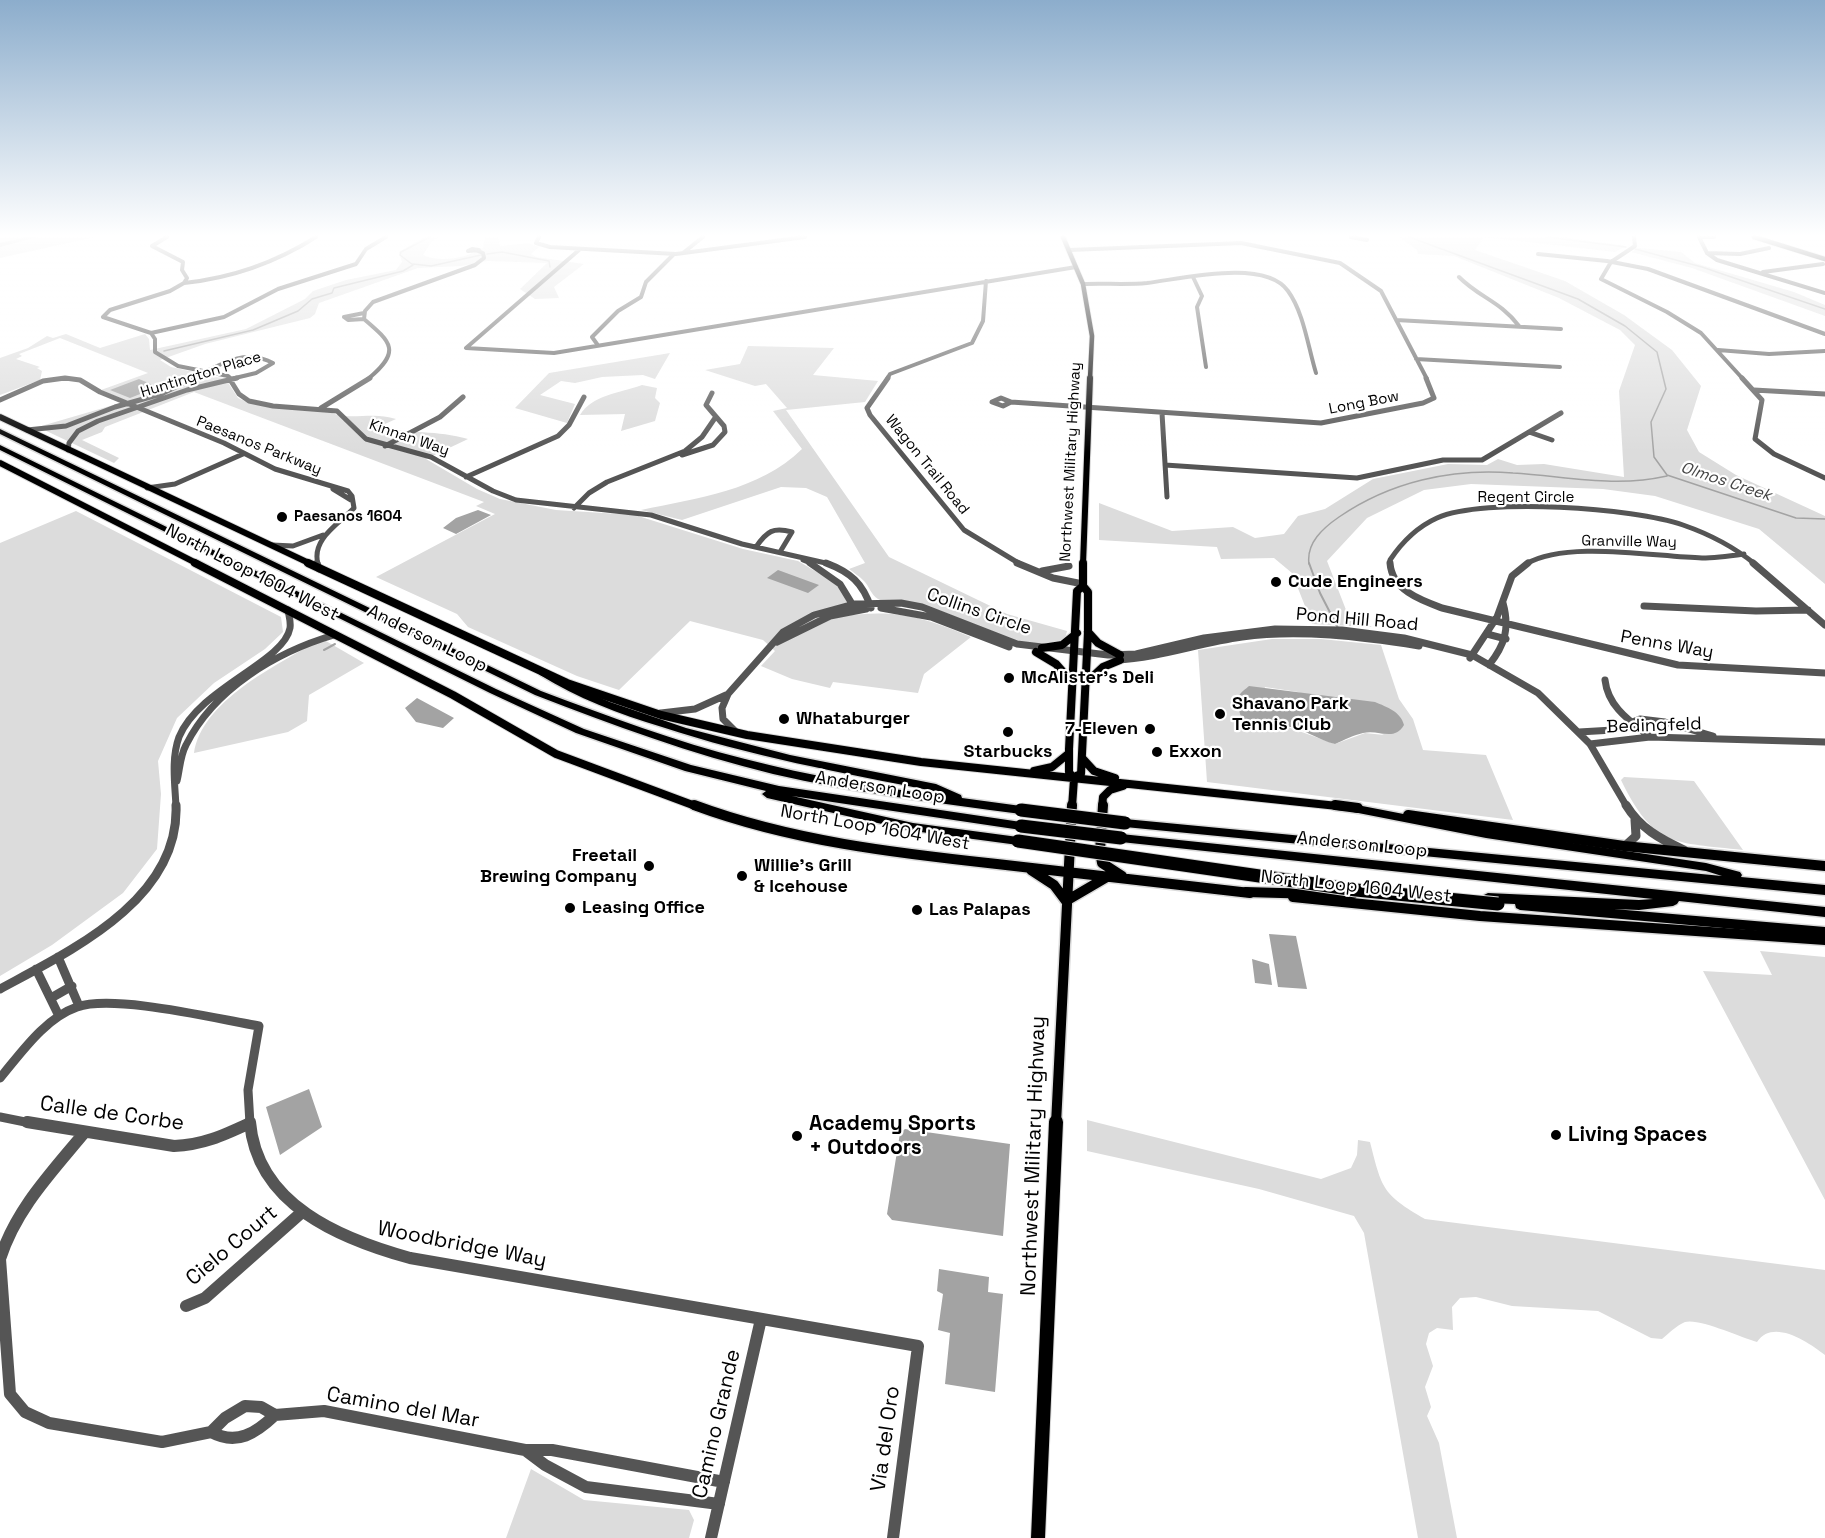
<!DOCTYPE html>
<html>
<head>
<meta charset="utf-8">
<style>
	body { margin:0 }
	canvas { display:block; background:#fff }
</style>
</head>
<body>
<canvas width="1825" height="1538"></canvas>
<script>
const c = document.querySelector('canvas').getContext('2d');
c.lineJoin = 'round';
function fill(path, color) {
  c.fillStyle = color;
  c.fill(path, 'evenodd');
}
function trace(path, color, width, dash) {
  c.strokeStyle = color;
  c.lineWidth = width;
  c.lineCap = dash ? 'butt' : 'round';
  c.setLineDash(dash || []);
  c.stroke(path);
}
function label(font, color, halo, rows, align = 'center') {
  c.font = font + ' "Space Grotesk",sans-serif';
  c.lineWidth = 4.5;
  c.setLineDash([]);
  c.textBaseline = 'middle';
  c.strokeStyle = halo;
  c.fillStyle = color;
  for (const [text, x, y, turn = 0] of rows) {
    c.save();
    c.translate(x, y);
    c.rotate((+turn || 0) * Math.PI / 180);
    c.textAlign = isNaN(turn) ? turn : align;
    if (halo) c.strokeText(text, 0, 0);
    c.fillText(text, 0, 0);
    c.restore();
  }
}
fill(new Path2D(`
	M 6,237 L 95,237 L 0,258 L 0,238 Z
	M 424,237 L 441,237 L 432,241 L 423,255 C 439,263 468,258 483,248 L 485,237 L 498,237 L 500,246 L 528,243 L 539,247 L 531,254 L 536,257 L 584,264 L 554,287 L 559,298 L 535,299 L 520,289 L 547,263 L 487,261 L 461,266 L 418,268 L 319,303 L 315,314 L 310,318 L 205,344 L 160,360 L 171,367 L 194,372 L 192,375 L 225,378 L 238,398 L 249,403 L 332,413 C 352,421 372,411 396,419 L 378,427 C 410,434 437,430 468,439 L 426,459 L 477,489 L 500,499 L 556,510 L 635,515 L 743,549 L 798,561 L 834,582 L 848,599 L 842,616 C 895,609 922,616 971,637 L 924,674 L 918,693 L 833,682 L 830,688 L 792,679 L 761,666 L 775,651 L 763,640 L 690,621 L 619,690 L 577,676 L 468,627 L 457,614 L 376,577 L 495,514 L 476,506 L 484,502 L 194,392 L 105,427 L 102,432 L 82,440 L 119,458 L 114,463 L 38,427 L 127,401 L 101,390 L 148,373 L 60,338 L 19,354 L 22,356 L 16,359 L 40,367 L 37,368 L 42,371 L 40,380 L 0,395 L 0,358 L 28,348 L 47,336 L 53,338 L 66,334 L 100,348 L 145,334 L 149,339 L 150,350 L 246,329 L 305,299 L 313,291 L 346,280 L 396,270 L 402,262 L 399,252 Z
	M 1399,237 L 1563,237 L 1626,246 L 1615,252 L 1484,237 L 1475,250 L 1565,281 L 1624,315 L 1672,350 L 1701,386 L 1687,430 L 1699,452 L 1736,475 L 1825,516 L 1825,584 L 1759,529 L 1655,496 L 1603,489 L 1471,484 L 1424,490 L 1367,518 L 1327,561 L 1348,615 L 1372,627 L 1312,624 L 1292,573 L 1274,558 L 1221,559 L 1217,547 L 1099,540 L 1099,503 L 1172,531 L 1233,527 L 1255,538 L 1284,534 L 1298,516 L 1325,509 L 1373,479 L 1448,464 L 1487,465 L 1498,459 L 1517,465 L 1544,464 L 1624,477 L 1619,391 L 1635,345 L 1620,330 L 1559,298 L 1454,256 L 1418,254 L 1417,250 Z
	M 1639,248 L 1681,252 L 1695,263 L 1794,292 L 1825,305 L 1825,316 L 1692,268 L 1631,252 Z
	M 748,346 L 834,348 L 813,375 L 878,381 L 865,402 L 786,410 L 889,557 L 1007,614 L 1067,631 L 1065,639 C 1026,659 966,616 928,607 C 912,603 892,606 878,599 C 871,595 869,586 864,581 C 859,576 854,573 849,569 L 865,563 L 827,497 L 806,488 L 781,487 L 682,520 L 641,510 C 697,498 759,491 802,449 L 773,411 L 787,408 L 766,384 L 755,386 L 705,370 L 740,364 Z
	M 670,353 L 655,379 L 643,375 L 602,377 L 575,383 L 561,381 L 540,395 L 575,404 L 567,423 L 515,408 L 549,373 Z
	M 642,385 L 657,388 L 655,398 L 660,403 L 655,421 L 621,431 L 625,414 L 580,415 C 592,395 620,393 642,385 Z
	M 76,511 L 281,617 L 283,632 L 265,649 L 214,683 L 177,718 L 158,761 L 161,794 L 157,849 L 123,893 L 52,945 L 0,976 L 0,543 Z
	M 1272,639 L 1321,639 L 1381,645 L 1399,699 L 1413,719 L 1423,750 L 1486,755 L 1513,820 L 1207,782 L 1198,650 ZM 1265,687 L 1298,692 L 1384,735 L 1365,733 L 1335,744 L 1285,726 L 1256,729 Z
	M 326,641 L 364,663 L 309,695 L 307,721 L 288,732 L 194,753 C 202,701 275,666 316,642 Z
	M 1624,777 L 1694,781 L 1743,850 C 1674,842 1654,848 1621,780 Z
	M 1760,951 L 1825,957 L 1825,1200 L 1703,971 L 1772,975 Z
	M 1087,1120 L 1321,1179 L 1351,1168 L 1357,1155 L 1358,1140 L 1370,1142 C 1382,1189 1382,1194 1425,1219 L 1825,1270 L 1825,1355 C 1808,1342 1773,1318 1757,1342 C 1740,1337 1699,1318 1685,1322 C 1677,1325 1668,1334 1662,1339 L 1651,1338 L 1598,1311 L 1512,1306 L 1476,1297 L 1460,1298 L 1452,1307 L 1453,1330 L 1437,1328 L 1429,1333 L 1426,1344 L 1433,1366 L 1425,1387 L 1431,1407 L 1427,1416 L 1439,1443 L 1457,1538 L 1418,1538 L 1364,1233 L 1354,1216 L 1259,1189 L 1087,1151 Z
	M 531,1469 L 584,1500 L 689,1510 L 694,1520 L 689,1538 L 506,1538 Z`), '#dcdcdc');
fill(new Path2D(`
	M 139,379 L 158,387 L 130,398 L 110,390 Z
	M 478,510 L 491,515 L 456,534 L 443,528 L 456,518 Z
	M 778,570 L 819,585 L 808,593 L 767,578 Z
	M 1249,686 L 1375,702 C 1387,707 1401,712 1404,725 C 1394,742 1379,729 1363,733 C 1354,735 1344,740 1335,744 C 1318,740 1303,728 1285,726 C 1262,724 1244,740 1238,705 C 1236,695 1242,692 1249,686 Z
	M 417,698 L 454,718 L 443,728 L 416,722 L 405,708 Z
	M 1269,934 L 1296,936 L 1307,989 L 1278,987 Z
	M 1252,959 L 1269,964 L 1272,985 L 1255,983 Z
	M 309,1089 L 322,1127 L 280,1155 L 266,1107 Z
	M 905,1129 L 1010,1144 L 1003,1236 L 892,1220 L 887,1214 L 900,1133 Z
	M 939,1269 L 989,1277 L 988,1292 L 1003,1294 L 995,1392 L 945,1384 L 950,1333 L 938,1330 L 943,1294 L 937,1291 Z`), '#a3a3a3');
trace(new Path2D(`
	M 1409,237 L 1578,299 L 1625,326 L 1657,352 L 1666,389 L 1651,422 L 1654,457 L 1667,475 L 1796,518 L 1825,519
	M 1546,237 L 1626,247
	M 1635,249 L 1702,267 L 1825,309
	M 487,254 L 502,252 L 549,261 L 550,267
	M 413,264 L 431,266 L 481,255
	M 164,351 L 253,330 L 298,311 L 312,299 L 332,293 L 334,288 L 403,271 L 413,265 L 400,255 L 401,252 L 430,237
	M 1309,564 C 1306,543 1323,528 1339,517 C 1390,482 1451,468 1513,473 C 1566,476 1614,488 1667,476`), '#a3a3a3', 1.5);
trace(new Path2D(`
	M 1309,563 L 1320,593 L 1338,628
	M 324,650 L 335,644`), '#a3a3a3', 2);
fill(new Path2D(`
	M 27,237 L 37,237 L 0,247 L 0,243 Z`), '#a3a3a3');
const majorFar4 = new Path2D(`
	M 1063,237 L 1083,284 L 1092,336 L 1090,379
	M 1754,237 L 1825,259`);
const majorFar3 = new Path2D(`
	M 0,417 L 311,564
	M 0,463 L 198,564
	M 1083,564 L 1090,378`);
const majorFar2 = new Path2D(`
	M 195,563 L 453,695 L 556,754 L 698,807
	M 308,563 L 567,683 L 661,715 L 747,735 L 921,762 L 1347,807
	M 1088,632 L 1098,643 L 1120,655
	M 1042,648 L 1062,645 L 1077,633
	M 1036,652 L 1056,664 L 1071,681
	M 1086,683 L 1103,667 L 1120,660
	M 1083,759 L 1094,771 L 1115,778
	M 1034,771 L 1052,767 L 1068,754
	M 1074,777 L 1081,774 L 1088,632 L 1088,592 L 1083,586 L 1083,563
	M 1072,807 L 1074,779 L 1069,772 L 1069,749 L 1077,591 L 1083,586
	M 1102,807 L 1103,797 L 1110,790 L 1123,786`);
const majorFar1 = new Path2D(`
	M 694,805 C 791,841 895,853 997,864 C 1081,874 1166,883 1250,893
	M 1103,805 L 1100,851 L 1102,863 L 1122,876
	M 1335,805 L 1358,808
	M 1408,815 L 1624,846 L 1825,866
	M 1031,870 L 1054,885 L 1066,901 L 1107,877
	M 1293,897 L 1480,916 L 1825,940
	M 1056,1124 L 1072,805`);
const major = new Path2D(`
	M 1038,1538 L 1056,1122`);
const highway = new Path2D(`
	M 0,429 L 541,691 C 608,716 676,742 745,759 C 810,776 876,787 943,796 L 934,791 C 842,773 750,756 662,727 C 619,714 577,698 540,675 L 538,673 L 540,671 L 546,671 L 571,685 L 610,702 L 686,728 L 790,755 L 936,784 L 961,795 L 962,798 L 1021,806 L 1025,807 L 1026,810 L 1025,813 L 1021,814 C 938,803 855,793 773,774 C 691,754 613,725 535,695 L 0,434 Z
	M 0,445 L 496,689 L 584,729 L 691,765 L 779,786 L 1021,822 L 1025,823 L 1027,826 L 1025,829 L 1021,830 L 792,796 L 913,823 L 1018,837 L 1022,838 L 1024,841 L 1022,844 L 1018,845 L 913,831 L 767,798 L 762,794 L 766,791 L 685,771 L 576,733 L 490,693 L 0,450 Z
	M 1352,804 L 1486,830 L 1706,863 L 1740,872 L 1742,875 L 1741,877 L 1825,885 L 1825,895 L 1125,827 L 1121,826 L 1119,823 L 1121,820 L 1125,819 L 1722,876 L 1706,871 L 1486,838 L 1348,811 L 1347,808 L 1348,805 Z
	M 1121,834 L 1825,907 L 1825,917 L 1679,901 L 1677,904 L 1673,906 L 1639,910 L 1614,909 L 1825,927 L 1825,937 L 1520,910 L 1516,908 L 1515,904 L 1488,903 L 1484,901 L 1482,898 L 1484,895 L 1488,893 L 1639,900 L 1653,899 L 1121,842 L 1117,841 L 1115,838 L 1117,835 Z
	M 1245,887 L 1352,890 L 1356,892 L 1358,895 L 1356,898 L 1352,900 L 1245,897 L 1241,895 L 1239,892 L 1241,889 Z`);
trace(majorFar4, '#dbdbdb', 6);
trace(majorFar3, '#dbdbdb', 8);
trace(majorFar2, '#dbdbdb', 10);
trace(majorFar1, '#dbdbdb', 13);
trace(major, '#dbdbdb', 16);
trace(highway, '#dbdbdb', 3);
trace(new Path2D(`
	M 167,237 L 152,246 L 183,262 L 182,270 L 187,278 L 184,283
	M 539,237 L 536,243 L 550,247 L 676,254 L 805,237
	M 1351,237 L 1367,240
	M 1634,237 L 1635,246 L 1611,262 L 1601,279 L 1667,312 L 1701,333 L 1743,379
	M 1699,237 L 1707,253 L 1717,260 L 1825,293
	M 1700,237 L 1714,237
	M 472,249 L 479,250 L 468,251 Z
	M 579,250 L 466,348 L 554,353 L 1076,267
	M 1069,250 L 1241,243 L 1340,263 L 1381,291 L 1427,379
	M 683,253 L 703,237
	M 1707,253 L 1740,254 L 1769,248
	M 1538,254 L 1607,261 L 1648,269 L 1825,334
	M 1763,272 L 1823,264
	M 1193,277 L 1202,296 L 1197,307 L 1206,367
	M 1459,277 C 1480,298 1500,301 1519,326
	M 184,283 L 170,291 L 110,310 L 103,317 L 151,333 L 155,339 L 155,352 L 178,366 L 228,376 L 231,379
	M 184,283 C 232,278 275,263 316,237
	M 1083,284 C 1104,283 1126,285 1147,283 C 1181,279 1265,258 1288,291 C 1304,313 1308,347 1316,373
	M 364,313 L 344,317 L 348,320 L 364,319
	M 1396,320 L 1561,329
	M 151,333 L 224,317 L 278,289 L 356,264 L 366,249 L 386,237
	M 597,344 L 592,337 L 618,311 L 641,297 L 646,282 L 674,254
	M 1718,350 L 1769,354 L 1825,351
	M 1416,359 L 1560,367
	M 57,379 L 73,379
	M 191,379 C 218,366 243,347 273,363 L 256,373 L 231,379
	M 368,379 C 402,351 391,342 364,319 L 365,311 L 373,302 L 475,265 L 484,258 L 483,253 L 478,251
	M 887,379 L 890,374 L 972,343 L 983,321 L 986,281`), '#555', 4);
trace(new Path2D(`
	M 229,378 L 239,394 L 249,401 L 273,406 L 337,411 L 366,439 L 431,457 L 493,491 L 516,500 L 651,515 L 742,544 L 830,564
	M 888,378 L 867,408 L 870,415 L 964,530 L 1020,564
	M 1742,378 L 1762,400 L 1755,439 L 1774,454 L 1825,478
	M 1754,390 L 1825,394
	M 1001,398 L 1011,402 L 1003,406 L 992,402 Z
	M 0,400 L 43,381 L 65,378 L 80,380 L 100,392 L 224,443 L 275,469 L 348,491 L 352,496 L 354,508 C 339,524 311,539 318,564
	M 1011,402 L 1321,423 L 1423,403 L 1434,398 L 1426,378
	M 321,408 L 370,378
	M 1162,413 L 1167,497
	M 27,430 L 66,426 L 115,407 L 161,394 L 194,378
	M 1529,432 L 1552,440
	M 385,446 L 440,417 L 463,397
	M 68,450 L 69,443 L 78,431 L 98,421 L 187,390 L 237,378
	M 682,455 L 713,445 L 725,432 L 724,426 L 706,405 L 712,393
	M 1165,465 L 1357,478 L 1443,460 L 1482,460 L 1561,413
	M 466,477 L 558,436 L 569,425 L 584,397
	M 147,488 L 175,484 L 243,454
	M 333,489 L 351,500
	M 574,508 L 589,493 L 607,482 L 685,451 L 702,437 L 715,418
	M 272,545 L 293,546 L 323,535
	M 756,547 C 767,531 773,527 792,532 L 780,552
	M 803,560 L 813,564
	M 1390,564 L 1390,560 C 1402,542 1417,527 1437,518 C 1485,497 1634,508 1683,525 C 1709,534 1734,547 1755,564
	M 1526,564 C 1567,540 1655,557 1702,558 C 1716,558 1730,556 1744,554`), '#555', 5);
trace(new Path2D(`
	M 317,563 L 319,569
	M 810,563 L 840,584 L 854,607
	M 826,563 C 850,572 863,583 871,608
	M 1017,563 L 1053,578 L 1083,584
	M 1390,563 C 1392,590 1420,600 1442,608 L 1678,665 L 1825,673
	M 1753,563 L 1825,625
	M 1042,571 L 1069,566
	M 1644,606 L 1756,611 L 1808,610
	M 881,608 L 931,617 L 1009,647
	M 1487,634 L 1506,639
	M 777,642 L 830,616 L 866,609
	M 1470,658 L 1497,617 L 1512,576 L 1528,563
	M 1116,660 C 1159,658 1199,643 1242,637 C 1300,629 1361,637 1419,646
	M 1489,665 C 1505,645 1510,628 1503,603
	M 1605,680 C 1608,707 1630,721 1650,737
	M 661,713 L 695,709 L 726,695
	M 735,731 L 723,719 L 722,708 L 728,694 L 783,632 L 814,615 L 854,604 L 901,603 L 922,607 L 1017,644 L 1108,655 L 1136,654 L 1204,638 L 1275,629 L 1342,630 L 1404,638 L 1472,655 L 1538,693 L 1590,744 L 1627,807
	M 1579,732 L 1613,730 L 1640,719 L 1665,722 L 1713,736
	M 1590,744 L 1650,737 L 1825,742
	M 177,781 C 180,769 180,756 186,745 C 214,689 276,652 334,635
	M 176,807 C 175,784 171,759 179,737 C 199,688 284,662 290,628 C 291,622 289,616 288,610`), '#555', 7);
trace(new Path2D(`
	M 1626,805 C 1640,828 1660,839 1684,850
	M 1625,846 L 1636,836 L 1635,820
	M 58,957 L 79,1006
	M 36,969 L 59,1016
	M 0,989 C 70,951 180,900 176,805
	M 51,998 L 72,986
	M 0,1078 C 21,1053 45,1018 77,1007 C 114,994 217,1019 259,1026 L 248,1090 L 250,1124
	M 0,1117 L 35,1124`), '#555', 9);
trace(new Path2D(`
	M 27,1122 L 174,1146 C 203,1145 224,1135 250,1123
	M 250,1122 C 257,1205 341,1239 410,1258 L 918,1346 L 893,1538
	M 84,1133 C 51,1173 16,1209 0,1259 L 10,1394 L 25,1412 L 49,1423 L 162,1442 L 211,1432 L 225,1418 L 245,1406 L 261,1407 L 275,1415 L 324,1411 L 525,1450 L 552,1450 L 724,1482
	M 186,1306 L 205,1298 L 301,1213
	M 211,1432 C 237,1446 256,1433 275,1415
	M 525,1450 L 545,1465 L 586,1487 L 719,1504
	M 711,1538 L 761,1319`), '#555', 12);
trace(majorFar4, '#000', 4.5);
trace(majorFar3, '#000', 6);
trace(majorFar2, '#000', 8);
trace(majorFar1, '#000', 10);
trace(major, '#000', 14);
fill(highway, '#000');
const highwayBridge = new Path2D(`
	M 1021,810 L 1125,823
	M 1021,826 L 1121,838
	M 1018,841 L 1356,890 L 1498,904`);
trace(highwayBridge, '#dbdbdb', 15, []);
trace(highwayBridge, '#000', 13);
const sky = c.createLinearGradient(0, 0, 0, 452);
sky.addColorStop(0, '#8cadcc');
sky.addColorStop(0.52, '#fff');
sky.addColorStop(1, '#ffffff00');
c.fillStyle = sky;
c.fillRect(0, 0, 1825, 452);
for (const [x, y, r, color] of [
	[282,517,6,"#000"],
	[1276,582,6,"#000"],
	[1009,678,6,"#000"],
	[1220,714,6,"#000"],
	[784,719,6,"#000"],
	[1150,729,6,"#000"],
	[1008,732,6,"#000"],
	[1157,752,6,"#000"],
	[649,866,6,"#000"],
	[742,876,6,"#000"],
	[570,908,6,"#000"],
	[917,910,6,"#000"],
	[1556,1135,6,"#000"],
	[797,1136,6,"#000"]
]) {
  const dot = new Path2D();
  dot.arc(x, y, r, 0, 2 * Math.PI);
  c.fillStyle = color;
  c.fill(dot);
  trace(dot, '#fff', 2);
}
label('15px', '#000', '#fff', [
	["Huntington Place",201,375,-17],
	["Long Bow",1364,403,-11],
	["Kinnan Way",409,438,19],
	["Paesanos Parkway",259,446,22],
	["Northwest Military Highway",1071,462,-87],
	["Wagon Trail Road",927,465,51],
	["Regent Circle",1526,498],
	["Granville Way",1629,542,1]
]);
label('bold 15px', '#000', '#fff', [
	["Paesanos 1604",294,517]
], 'left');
label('italic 16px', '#444', '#fff', [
	["Olmos Creek",1726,482,18]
]);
label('18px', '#000', '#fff', [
	["North Loop 1604 West",252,573,27],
	["Collins Circle",979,612,19],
	["Pond Hill Road",1357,620,5],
	["Anderson Loop",427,639,26],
	["Penns Way",1667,645,10],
	["Bedingfeld",1654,726,-2],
	["Anderson Loop",880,788,9],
	["North Loop 1604 West",875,828,10],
	["Anderson Loop",1362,845,6],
	["North Loop 1604 West",1356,887,6]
]);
label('bold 18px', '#000', '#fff', [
	["Cude Engineers",1288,582],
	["McAlister's Deli",1021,678],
	["Shavano Park",1232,704],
	["Tennis Club",1232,725],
	["Whataburger",796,719],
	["7-Eleven",1138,729,"right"],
	["Starbucks",1008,752,"center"],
	["Exxon",1169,752],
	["Freetail",637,856,"right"],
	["Brewing Company",637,877,"right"],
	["Willie's Grill",754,866],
	["& Icehouse",754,887],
	["Leasing Office",582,908],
	["Las Palapas",929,910]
], 'left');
label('21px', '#000', '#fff', [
	["Calle de Corbe",112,1114,8],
	["Northwest Military Highway",1034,1156,-88],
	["Woodbridge Way",462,1245,11],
	["Cielo Court",232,1246,-40],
	["Camino del Mar",403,1408,10],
	["Camino Grande",717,1424,-77],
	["Via del Oro",886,1439,-82]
]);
label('bold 21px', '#000', '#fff', [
	["Academy Sports",809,1124],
	["+ Outdoors",809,1148],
	["Living Spaces",1568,1135]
], 'left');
</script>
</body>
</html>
